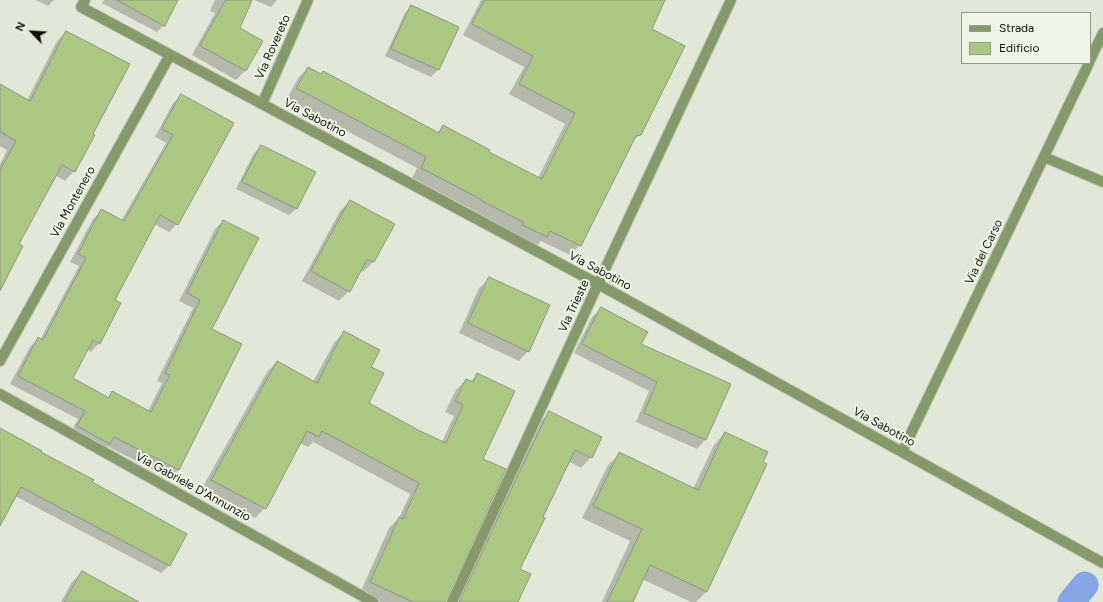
<!DOCTYPE html>
<html>
<head>
<meta charset="utf-8">
<style>
	body { margin:0 }
	#map { position:relative; width:1103px; height:602px; overflow:hidden; background:#e1e8d8; font-family:Figtree,sans-serif }
	canvas { display:block }
	.legend { position:absolute; left:961px; top:12px; width:130px; height:52px; box-sizing:border-box; background:#eef5e5; border:1px solid #94998e; margin:0; padding:5px 7px; list-style:none; font-size:12px; color:#0e100b }
	.legend li { display:flex; align-items:center; gap:8px; height:20px }
	.legend b { width:20px; border:1px solid #94998e }
	.north { position:absolute; left:12px; top:12px; width:40px; height:40px; -webkit-text-stroke:3px #eef5e5; paint-order:stroke; rotate:295deg; font-size:11px; font-weight:700; line-height:16px; text-align:center; color:#0e100b }
	.north::after { content:''; display:block; margin:auto; width:14px; height:18px; background:#0e100b; clip-path:polygon(50% 0,100% 100%,50% 72%,0 100%) }
</style>
</head>
<body>
<div id="map">
<canvas width="1103" height="602"></canvas>
<ul class="legend">
<li><b style="height:5px;background:#85996a"></b>Strada</li>
<li><b style="height:11px;background:#abc883"></b>Edificio</li>
</ul>
<div class="north">N</div>
</div>
<script>
const c = document.querySelector('canvas').getContext('2d');
c.lineJoin = 'round';
function fill(path, color) {
  c.fillStyle = color;
  c.fill(path, 'evenodd');
}
function trace(path, color, width, dash) {
  c.strokeStyle = color;
  c.lineWidth = width;
  c.lineCap = dash ? 'butt' : 'round';
  c.setLineDash(dash || []);
  c.stroke(path);
}
function label(font, color, halo, rows, align = 'center') {
  c.font = font + ' Figtree,sans-serif';
  c.lineWidth = 4;
  c.setLineDash([]);
  c.textBaseline = 'middle';
  c.strokeStyle = halo;
  c.fillStyle = color;
  for (const [text, x, y, turn = 0] of rows) {
    c.save();
    c.translate(x, y);
    c.rotate((+turn || 0) * Math.PI / 180);
    c.textAlign = isNaN(turn) ? turn : align;
    if (halo) c.strokeText(text, 0, 0);
    c.fillText(text, 0, 0);
    c.restore();
  }
}
fill(new Path2D(`
	M 36,0 L 54,0 L 48,6 Z
	M 104,0 L 177,0 L 164,25 L 157,32 L 102,3 Z
	M 215,0 L 251,0 L 239,29 L 262,42 L 245,71 L 236,80 L 192,55 L 215,13 L 210,11 Z
	M 254,0 L 277,0 L 271,7 Z
	M 481,0 L 664,0 L 651,30 L 640,134 L 630,144 L 580,245 L 570,255 L 541,241 L 536,247 L 513,235 L 514,233 L 472,212 L 473,210 L 412,178 L 417,168 L 287,99 L 298,78 L 308,68 L 320,75 L 323,72 L 437,133 L 443,126 L 487,153 L 538,178 L 565,124 L 509,94 L 524,67 L 463,35 Z
	M 412,6 L 458,27 L 438,70 L 431,77 L 385,56 L 405,13 Z
	M 66,32 L 92,134 L 74,171 L 65,181 L 55,175 L 17,244 L 0,288 L 0,164 L 7,150 L 0,146 L 0,86 L 27,100 L 57,41 Z
	M 182,95 L 177,224 L 169,232 L 154,224 L 114,301 L 99,343 L 91,352 L 87,349 L 72,379 L 107,398 L 113,392 L 148,411 L 162,383 L 157,381 L 193,308 L 179,301 L 215,229 L 223,221 L 211,330 L 179,469 L 170,478 L 107,446 L 101,451 L 70,434 L 78,419 L 10,384 L 30,347 L 38,339 L 40,340 L 79,266 L 70,262 L 93,219 L 102,211 L 121,221 L 166,143 L 155,137 L 173,103 Z
	M 261,146 L 296,209 L 289,215 L 236,189 L 254,153 Z
	M 350,201 L 393,225 L 373,262 L 363,272 L 360,270 L 349,291 L 339,301 L 302,281 L 340,211 Z
	M 489,279 L 528,351 L 519,361 L 459,333 L 479,288 Z
	M 601,309 L 640,345 L 705,440 L 697,449 L 636,422 L 649,391 L 574,353 L 592,317 Z
	M 344,333 L 370,367 L 368,404 L 419,432 L 442,442 L 454,416 L 445,412 L 456,390 L 466,380 L 470,382 L 478,374 L 481,460 L 445,602 L 381,602 L 360,593 L 389,528 L 399,518 L 410,494 L 313,442 L 308,447 L 300,443 L 265,508 L 255,518 L 201,490 L 267,372 L 277,362 L 313,382 L 334,343 Z
	M 549,413 L 591,457 L 581,468 L 568,461 L 541,517 L 519,570 L 517,602 L 454,602 L 539,423 Z
	M 0,429 L 91,483 L 186,534 L 169,566 L 161,573 L 15,496 L 0,524 Z
	M 725,433 L 766,464 L 706,592 L 696,602 L 691,602 L 642,579 L 631,602 L 602,602 L 630,541 L 582,518 L 608,465 L 620,454 L 693,489 L 714,445 Z
	M 82,572 L 124,602 L 61,602 L 72,582 Z`), '#0003');
trace(new Path2D(`
	M 1071,602 L 1085,585`), '#85a6e5', 27);
const building = new Path2D(`
	M 117,0 L 178,0 L 165,26 Z
	M 226,0 L 252,0 L 240,28 L 263,41 L 246,71 L 200,46 Z
	M 485,0 L 665,0 L 652,29 L 685,46 L 641,135 L 636,136 L 581,246 L 550,231 L 547,237 L 522,225 L 523,222 L 482,201 L 482,200 L 421,168 L 426,157 L 296,88 L 308,67 L 321,74 L 323,71 L 439,133 L 443,125 L 490,150 L 489,152 L 542,179 L 575,113 L 519,84 L 533,56 L 472,24 Z
	M 411,5 L 459,27 L 439,70 L 391,49 Z
	M 66,31 L 130,64 L 93,134 L 95,135 L 75,172 L 62,165 L 19,244 L 23,246 L 0,291 L 0,170 L 16,141 L 0,132 L 0,84 L 30,101 Z
	M 181,94 L 234,123 L 178,225 L 160,215 L 115,300 L 121,303 L 100,344 L 93,340 L 73,378 L 109,398 L 112,391 L 151,412 L 170,375 L 165,373 L 200,300 L 187,293 L 223,220 L 259,238 L 212,329 L 242,344 L 179,470 L 114,437 L 110,444 L 77,426 L 85,411 L 18,376 L 38,337 L 43,340 L 86,258 L 78,254 L 101,209 L 124,221 L 173,135 L 162,129 Z
	M 261,145 L 316,172 L 297,209 L 242,182 Z
	M 350,200 L 395,224 L 374,262 L 367,259 L 350,292 L 311,271 Z
	M 489,277 L 550,305 L 529,352 L 468,323 Z
	M 601,307 L 648,332 L 641,344 L 731,384 L 706,440 L 644,413 L 657,382 L 582,344 Z
	M 344,331 L 380,350 L 371,367 L 384,373 L 369,403 L 420,431 L 446,443 L 463,405 L 455,401 L 466,379 L 473,382 L 477,373 L 515,391 L 483,459 L 506,469 L 446,602 L 413,602 L 370,582 L 399,517 L 403,519 L 419,483 L 322,431 L 319,437 L 307,431 L 266,509 L 211,480 L 277,361 L 317,383 Z
	M 549,411 L 602,437 L 592,458 L 575,450 L 543,517 L 545,518 L 520,569 L 531,574 L 518,602 L 459,602 L 518,475 Z
	M 0,428 L 42,451 L 41,452 L 94,480 L 92,482 L 187,534 L 170,566 L 21,487 L 0,526 Z
	M 725,432 L 768,452 L 763,462 L 767,464 L 707,592 L 650,565 L 633,602 L 607,602 L 642,529 L 593,506 L 619,452 L 698,490 Z
	M 82,571 L 139,602 L 65,602 Z`);
fill(building, '#abc883');
trace(building, '#8e9486', 1);
const minor = new Path2D(`
	M 85,0 L 81,7 L 598,284 L 1103,563
	M 1090,60 L 1103,33
	M 262,104 L 308,0
	M 1044,157 L 1103,182
	M 0,361 L 170,55
	M 0,394 L 373,602
	M 902,452 L 1089,63
	M 452,602 L 598,284 L 731,0`);
trace(minor, '#bfc5b7', 12);
trace(minor, '#85996a', 10);
label('12px', '#0e100b', '#eef5e5', [
	["Via Rovereto",273,47,-66],
	["Via Sabotino",315,118,28],
	["Via Montenero",73,202,-61],
	["Via del Carso",984,252,-64],
	["Via Sabotino",600,271,28],
	["Via Trieste",574,306,-65],
	["Via Sabotino",884,427,29],
	["Via Gabriele D'Annunzio",193,487,29]
]);
</script>
</body>
</html>
